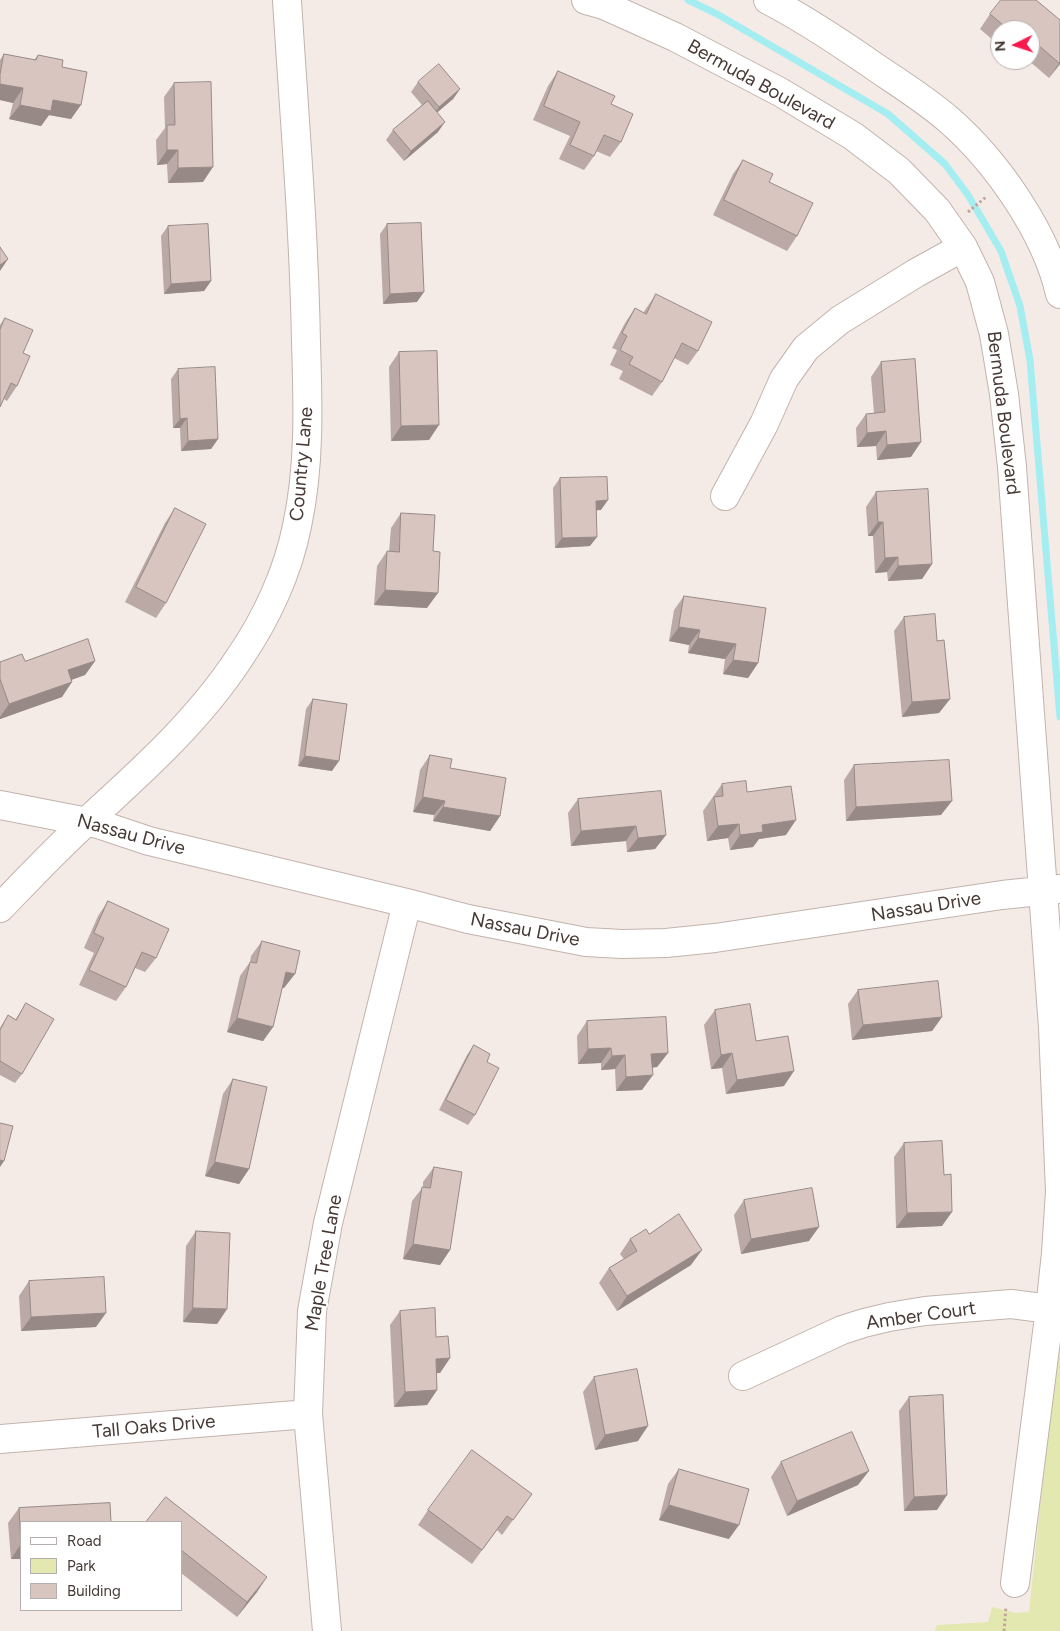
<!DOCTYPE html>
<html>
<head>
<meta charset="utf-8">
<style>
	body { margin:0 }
	#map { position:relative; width:1060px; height:1631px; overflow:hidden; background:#f4ebe7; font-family:Figtree,sans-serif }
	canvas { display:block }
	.legend { position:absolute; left:20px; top:1521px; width:162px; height:90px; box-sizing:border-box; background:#fff; border:1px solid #b5b0af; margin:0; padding:6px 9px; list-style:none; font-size:15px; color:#473a36 }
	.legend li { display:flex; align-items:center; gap:10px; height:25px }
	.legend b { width:25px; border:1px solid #b5b0af }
	.north { position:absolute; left:990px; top:20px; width:50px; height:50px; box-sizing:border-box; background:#fff; border:1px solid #b5b0af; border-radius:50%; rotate:266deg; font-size:14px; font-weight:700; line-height:20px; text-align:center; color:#473a36 }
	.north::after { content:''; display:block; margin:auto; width:18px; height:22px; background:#f81a4c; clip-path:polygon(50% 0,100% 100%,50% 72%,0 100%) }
</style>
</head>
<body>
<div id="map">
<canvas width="1060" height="1631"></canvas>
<ul class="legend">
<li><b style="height:6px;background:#fff"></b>Road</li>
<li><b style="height:14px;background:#e3e8b0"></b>Park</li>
<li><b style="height:14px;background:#d8c5c0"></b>Building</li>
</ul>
<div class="north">N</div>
</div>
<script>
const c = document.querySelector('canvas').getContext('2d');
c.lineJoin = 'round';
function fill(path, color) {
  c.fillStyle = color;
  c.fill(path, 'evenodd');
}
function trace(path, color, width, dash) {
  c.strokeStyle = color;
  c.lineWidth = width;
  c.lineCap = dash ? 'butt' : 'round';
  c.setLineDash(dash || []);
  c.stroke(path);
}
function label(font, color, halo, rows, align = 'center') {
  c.font = font + ' Figtree,sans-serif';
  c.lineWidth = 4;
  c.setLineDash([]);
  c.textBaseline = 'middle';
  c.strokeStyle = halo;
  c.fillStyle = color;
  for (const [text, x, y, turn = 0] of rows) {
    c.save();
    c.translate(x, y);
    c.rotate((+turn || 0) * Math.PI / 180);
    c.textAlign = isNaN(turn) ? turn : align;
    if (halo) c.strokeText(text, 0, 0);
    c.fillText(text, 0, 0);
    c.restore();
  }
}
fill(new Path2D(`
	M 1060,1317 L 1060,1631 L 935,1631 L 937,1625 L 988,1622 L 992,1607 L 1016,1613 L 1029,1612 Z`), '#e3e8b0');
trace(new Path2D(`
	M 688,0 L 717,14 L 888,114 L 945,164 L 968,195 L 1001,251 L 1020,306 L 1030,360 L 1060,717`), '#a4edf0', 7);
const minor = new Path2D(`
	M 586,0 L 604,5 L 675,37 L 780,92 L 853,136 L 899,171 L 937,210 L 963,247 L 980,282 L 994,334 L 1004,394 L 1012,467 L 1053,1028 L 1060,1191 L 1056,1253 L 1050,1309 L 1015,1583
	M 768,0 C 803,18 836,40 868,62 C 895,81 924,98 949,120 C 996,161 1046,232 1060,294
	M 725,496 L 764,424 L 784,379 L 806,348 L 840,320 L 916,273 L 963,247
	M 0,805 L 98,824 L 149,841 L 407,903 L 468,919 L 586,942 L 622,944 L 666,943 L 715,938 L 1002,895 L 1060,889
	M 0,908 C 28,879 56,849 87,821 C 142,771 199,720 240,657 C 266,619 288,572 297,526 C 310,466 308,404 306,343 C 304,228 294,114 287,0
	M 743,1376 L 842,1330 L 864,1323 L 889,1317 L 925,1311 L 1011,1304 L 1050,1309
	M 0,1439 L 308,1414
	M 327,1631 L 308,1414 L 312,1311 L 328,1223 L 407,903`);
trace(minor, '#c2b3ad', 30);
trace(new Path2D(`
	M 968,212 L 986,197
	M 1004,1631 L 1006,1607`), '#c1a59b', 3, [2.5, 2.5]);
trace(minor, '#fff', 28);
fill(new Path2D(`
	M 990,14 L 1060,20 L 1060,64 L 1049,78 L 1028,60 L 1030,60 L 1030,30 L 1000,30 L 1000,46 L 980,29 Z
	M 4,54 L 34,60 L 38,55 L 62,67 L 71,119 L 49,115 L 41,126 L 9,119 L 13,103 L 0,100 L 0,60 Z
	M 558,71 L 611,104 L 621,142 L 610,157 L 596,151 L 594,156 L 584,170 L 559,159 L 570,136 L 533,120 L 548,86 Z
	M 418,82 L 460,89 L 453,99 L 437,112 L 438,132 L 404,161 L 386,140 L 393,130 L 422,105 L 411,92 Z
	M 174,83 L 203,182 L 168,183 L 167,164 L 157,165 L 156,140 L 165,128 L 164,97 Z
	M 743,160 L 769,182 L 797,236 L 787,251 L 713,215 L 733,174 Z
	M 387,224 L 417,302 L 383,304 L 380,234 Z
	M 168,226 L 211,281 L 204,291 L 164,294 L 161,236 Z
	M 656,294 L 698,351 L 688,365 L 674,358 L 662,382 L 652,396 L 619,379 L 623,371 L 610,365 L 617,350 L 612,348 L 625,323 L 635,308 L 643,313 Z
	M 5,318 L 23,353 L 17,386 L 7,401 L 4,399 L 0,407 L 0,325 Z
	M 399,352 L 429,440 L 391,441 L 389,367 Z
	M 881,362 L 911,457 L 877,460 L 876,446 L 857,447 L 856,428 L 866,414 L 874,413 L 871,377 Z
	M 178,369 L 218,439 L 211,449 L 181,451 L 180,428 L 173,428 L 171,379 Z
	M 560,478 L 601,510 L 596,510 L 590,546 L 555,548 L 553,488 Z
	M 876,492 L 932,564 L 922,579 L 888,581 L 887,572 L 875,573 L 873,536 L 868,536 L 866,507 Z
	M 175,508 L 166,603 L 156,618 L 125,602 L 165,523 Z
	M 401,513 L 433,551 L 427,608 L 374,605 L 377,566 L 387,551 L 389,552 L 391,528 Z
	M 684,596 L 758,663 L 748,678 L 723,674 L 725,659 L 688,653 L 689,645 L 669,641 L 674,610 Z
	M 904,617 L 937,641 L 950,699 L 939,713 L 902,717 L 894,631 Z
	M 25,661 L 95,661 L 85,675 L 71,680 L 62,697 L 0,719 L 0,662 Z
	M 313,699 L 332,771 L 298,766 L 306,709 Z
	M 430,755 L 450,768 L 500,816 L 490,831 L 433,821 L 434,815 L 413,812 L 420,770 Z
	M 854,765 L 941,815 L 846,821 L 844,780 Z
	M 722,784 L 786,835 L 759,839 L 753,847 L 730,850 L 728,838 L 707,841 L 703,811 Z
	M 578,799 L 666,835 L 655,849 L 627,852 L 626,841 L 571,846 L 568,813 Z
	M 108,901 L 156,958 L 145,972 L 135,968 L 126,987 L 116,1001 L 79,985 L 94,953 L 84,948 L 98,916 Z
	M 262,941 L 284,988 L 282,988 L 273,1027 L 263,1041 L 227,1032 L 240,976 L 250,962 L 251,956 Z
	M 858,990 L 942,1017 L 932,1031 L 852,1040 L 848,1004 Z
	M 26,1003 L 22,1074 L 15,1083 L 0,1075 L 0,1028 L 8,1015 L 15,1020 Z
	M 715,1010 L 756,1041 L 784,1086 L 726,1094 L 722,1068 L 711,1069 L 704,1025 Z
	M 587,1021 L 668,1053 L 657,1067 L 652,1068 L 642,1090 L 616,1091 L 615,1069 L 601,1070 L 601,1063 L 578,1064 L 577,1036 Z
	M 474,1045 L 487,1062 L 475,1115 L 468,1125 L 439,1110 L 467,1055 Z
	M 233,1079 L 249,1169 L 239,1184 L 205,1176 L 223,1094 Z
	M 904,1143 L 944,1175 L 942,1226 L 896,1228 L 894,1157 Z
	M 434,1167 L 450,1250 L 440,1265 L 403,1259 L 412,1201 L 423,1187 L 423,1182 Z
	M 744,1200 L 809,1241 L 741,1254 L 734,1215 Z
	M 196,1231 L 227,1309 L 217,1324 L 183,1322 L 186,1246 Z
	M 630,1239 L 691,1265 L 617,1311 L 599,1283 L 609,1268 L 624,1259 L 620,1254 Z
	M 29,1281 L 96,1327 L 21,1331 L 19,1296 Z
	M 400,1311 L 450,1358 L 440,1373 L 436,1373 L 437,1390 L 427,1405 L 394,1407 L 390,1325 Z
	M 594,1377 L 638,1441 L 595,1450 L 583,1392 Z
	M 909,1397 L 937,1510 L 904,1511 L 899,1411 Z
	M 781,1462 L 858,1485 L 787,1516 L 771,1477 Z
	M 679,1469 L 729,1539 L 659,1520 L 668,1484 Z
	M 532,1494 L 502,1535 L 497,1530 L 472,1564 L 418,1525 L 428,1510 Z
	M 110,1503 L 21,1559 L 11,1559 L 8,1523 L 19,1508 Z
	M 181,1522 L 257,1592 L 237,1617 L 181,1573 Z`), '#baa9a5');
fill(new Path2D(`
	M 1060,62 L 1060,64 L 1049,78 Z
	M 0,84 L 23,88 L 13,103 L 0,100 Z
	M 460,89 L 453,99 L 432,117 L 439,107 Z
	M 53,100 L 81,105 L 71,119 L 49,115 L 41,126 L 9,119 L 20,105 Z
	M 445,122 L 438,132 L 404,161 L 411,151 Z
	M 167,150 L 178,150 L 167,164 L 157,165 Z
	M 213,167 L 203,182 L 168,183 L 178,168 Z
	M 8,259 L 0,271 L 0,265 Z
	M 211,281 L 204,291 L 164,294 L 171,284 Z
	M 424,292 L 417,302 L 383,304 L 390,294 Z
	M 187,418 L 180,428 L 173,428 L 180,419 Z
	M 439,425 L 429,440 L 391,441 L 401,426 Z
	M 886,431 L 876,446 L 857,447 L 867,433 Z
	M 218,439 L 211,449 L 181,451 L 188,441 Z
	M 921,442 L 911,457 L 877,460 L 887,445 Z
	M 608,500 L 601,510 L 589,511 L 596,501 Z
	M 878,522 L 883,522 L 873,536 L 868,536 Z
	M 597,537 L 590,546 L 555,548 L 562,538 Z
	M 898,557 L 887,572 L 875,573 L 885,558 Z
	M 932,564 L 922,579 L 888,581 L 898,566 Z
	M 385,590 L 438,593 L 427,608 L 374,605 Z
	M 679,627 L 700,630 L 689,645 L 669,641 Z
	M 698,638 L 736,644 L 725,659 L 688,653 Z
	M 733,660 L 758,663 L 748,678 L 723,674 Z
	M 95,661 L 85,675 L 57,685 L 68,670 Z
	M 72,682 L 62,697 L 0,719 L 0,717 L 9,704 Z
	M 950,699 L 939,713 L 902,717 L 912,702 Z
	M 305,756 L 339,761 L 332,771 L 298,766 Z
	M 423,797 L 445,801 L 434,815 L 413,812 Z
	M 952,801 L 941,815 L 846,821 L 856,807 Z
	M 443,807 L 500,816 L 490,831 L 433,821 Z
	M 796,820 L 786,835 L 759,839 L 753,847 L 730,850 L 740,835 L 762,825 Z
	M 739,824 L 728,838 L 707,841 L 718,826 Z
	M 636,826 L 626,841 L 571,846 L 581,831 Z
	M 666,835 L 655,849 L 627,852 L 638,838 Z
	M 286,972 L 295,974 L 284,988 L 276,986 Z
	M 942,1017 L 932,1031 L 852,1040 L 863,1025 Z
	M 237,1018 L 273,1027 L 263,1041 L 227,1032 Z
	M 611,1048 L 601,1063 L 578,1064 L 588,1049 Z
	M 668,1053 L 657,1067 L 641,1068 L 651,1054 Z
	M 732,1053 L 722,1068 L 711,1069 L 721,1055 Z
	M 625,1055 L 615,1069 L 601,1070 L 612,1056 Z
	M 794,1071 L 784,1086 L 726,1094 L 737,1080 Z
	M 653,1075 L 642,1090 L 616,1091 L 626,1077 Z
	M 0,1160 L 4,1161 L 0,1167 Z
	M 215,1162 L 249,1169 L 239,1184 L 205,1176 Z
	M 952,1212 L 942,1226 L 896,1228 L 907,1213 Z
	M 819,1227 L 809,1241 L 741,1254 L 751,1239 Z
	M 413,1244 L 450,1250 L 440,1265 L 403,1259 Z
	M 702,1250 L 691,1265 L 617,1311 L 627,1296 Z
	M 193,1308 L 227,1309 L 217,1324 L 183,1322 Z
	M 106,1313 L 96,1327 L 21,1331 L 31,1317 Z
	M 450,1358 L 440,1373 L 425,1374 L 436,1359 Z
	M 437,1390 L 427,1405 L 394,1407 L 405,1392 Z
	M 648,1426 L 638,1441 L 595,1450 L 605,1435 Z
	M 869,1471 L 858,1485 L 787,1516 L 797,1501 Z
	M 947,1495 L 937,1510 L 904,1511 L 914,1497 Z
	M 669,1505 L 739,1525 L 729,1539 L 659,1520 Z
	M 21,1544 L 21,1559 L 11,1559 Z
	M 267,1577 L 257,1592 L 237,1617 L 247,1602 Z`), '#978a86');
const building = new Path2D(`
	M 1001,0 L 1036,0 L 1060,20 L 1060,62 L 1059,63 L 1030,38 L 1030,30 L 1009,30 L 990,14 Z
	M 4,54 L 36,60 L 38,55 L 63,60 L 62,67 L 87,72 L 81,105 L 53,100 L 51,111 L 20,105 L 23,88 L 0,84 L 0,75 Z
	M 439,64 L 460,89 L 439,107 L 418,82 Z
	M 558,71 L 615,96 L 611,104 L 633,114 L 621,142 L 604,135 L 594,156 L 570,145 L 580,122 L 544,106 Z
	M 211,82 L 213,167 L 178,168 L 178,150 L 167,150 L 167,125 L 175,125 L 174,83 Z
	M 428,101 L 445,122 L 411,151 L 393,130 Z
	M 743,160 L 773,174 L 769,182 L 813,203 L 797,236 L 724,200 Z
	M 421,223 L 424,292 L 390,294 L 387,224 Z
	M 208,224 L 211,281 L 171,284 L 168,226 Z
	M 0,247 L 8,259 L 0,265 Z
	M 656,294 L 712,322 L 698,351 L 682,343 L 662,382 L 629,364 L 633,357 L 620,350 L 627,336 L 622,333 L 635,308 L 646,314 Z
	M 5,318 L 33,330 L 23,353 L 30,356 L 17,386 L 11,383 L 0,407 L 0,330 Z
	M 437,351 L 439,425 L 401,426 L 399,352 Z
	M 915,359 L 921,442 L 887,445 L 886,431 L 867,433 L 866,414 L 885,412 L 881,362 Z
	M 215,367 L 218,439 L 188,441 L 187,418 L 180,419 L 178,369 Z
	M 607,477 L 608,500 L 596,501 L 597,537 L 562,538 L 560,478 Z
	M 928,489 L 932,564 L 898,566 L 898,557 L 885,558 L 883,522 L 878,522 L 876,492 Z
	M 175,508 L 206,524 L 166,603 L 136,587 Z
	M 401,513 L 435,515 L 433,551 L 440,552 L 438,593 L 385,590 L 387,551 L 399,552 Z
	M 684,596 L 766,608 L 758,663 L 733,660 L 736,644 L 698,638 L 700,630 L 679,627 Z
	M 935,614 L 937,641 L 944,640 L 950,699 L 912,702 L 904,617 Z
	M 88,639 L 95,661 L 68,670 L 72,682 L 9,704 L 0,679 L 0,662 L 22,654 L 25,661 Z
	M 313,699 L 347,704 L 339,761 L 305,756 Z
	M 430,755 L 452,759 L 450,768 L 506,778 L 500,816 L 443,807 L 445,801 L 423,797 Z
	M 949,760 L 952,801 L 856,807 L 854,765 Z
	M 746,781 L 747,792 L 791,786 L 796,820 L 762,825 L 763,832 L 740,835 L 739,824 L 718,826 L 714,797 L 723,796 L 722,784 Z
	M 661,791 L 666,835 L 638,838 L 636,826 L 581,831 L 578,799 Z
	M 108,901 L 169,929 L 156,958 L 142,952 L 126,987 L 89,970 L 104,938 L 94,933 Z
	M 262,941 L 300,951 L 295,974 L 286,972 L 273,1027 L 237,1018 L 250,962 L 256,963 Z
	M 938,981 L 942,1017 L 863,1025 L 858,990 Z
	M 26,1003 L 54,1019 L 22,1074 L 0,1061 L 0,1030 L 8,1015 L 16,1020 Z
	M 750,1004 L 756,1041 L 788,1036 L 794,1071 L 737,1080 L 732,1053 L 721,1055 L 715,1010 Z
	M 666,1017 L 668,1053 L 651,1054 L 653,1075 L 626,1077 L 625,1055 L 612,1056 L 611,1048 L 588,1049 L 587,1021 Z
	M 474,1045 L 490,1054 L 487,1062 L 499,1068 L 475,1115 L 446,1100 Z
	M 233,1079 L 267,1087 L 249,1169 L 215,1162 Z
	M 0,1123 L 13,1126 L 4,1161 L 0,1160 Z
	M 942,1141 L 944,1175 L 951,1174 L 952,1212 L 907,1213 L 904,1143 Z
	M 434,1167 L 462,1172 L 450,1250 L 413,1244 L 422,1187 L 430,1188 Z
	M 812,1188 L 819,1227 L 751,1239 L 744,1200 Z
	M 679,1214 L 702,1250 L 627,1296 L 609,1268 L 637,1251 L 630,1239 L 646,1229 L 649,1234 Z
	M 196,1231 L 230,1233 L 227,1309 L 193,1308 Z
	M 104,1277 L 106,1313 L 31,1317 L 29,1281 Z
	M 435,1308 L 436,1337 L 448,1336 L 450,1358 L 436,1359 L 437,1390 L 405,1392 L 400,1311 Z
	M 637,1369 L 648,1426 L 605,1435 L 594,1377 Z
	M 943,1395 L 947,1495 L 914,1497 L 909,1397 Z
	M 852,1432 L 869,1471 L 797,1501 L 781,1462 Z
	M 472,1450 L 532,1494 L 513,1520 L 507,1516 L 482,1550 L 428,1510 Z
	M 679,1469 L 749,1489 L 739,1525 L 669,1505 Z
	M 166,1497 L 267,1577 L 247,1602 L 181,1550 L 181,1522 L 146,1522 Z
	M 110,1503 L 111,1522 L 21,1522 L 21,1544 L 19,1508 Z`);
fill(building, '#d8c5c0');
trace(building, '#978a86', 1);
label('19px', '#473a36', '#fff', [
	["Bermuda Boulevard",761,85,29],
	["Bermuda Boulevard",1003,413,83],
	["Country Lane",302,464,-85],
	["Nassau Drive",131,835,15],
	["Nassau Drive",926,907,-9],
	["Nassau Drive",525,930,11],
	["Maple Tree Lane",324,1263,-80],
	["Amber Court",921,1316,-8],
	["Tall Oaks Drive",154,1427,-5]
]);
</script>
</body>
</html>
